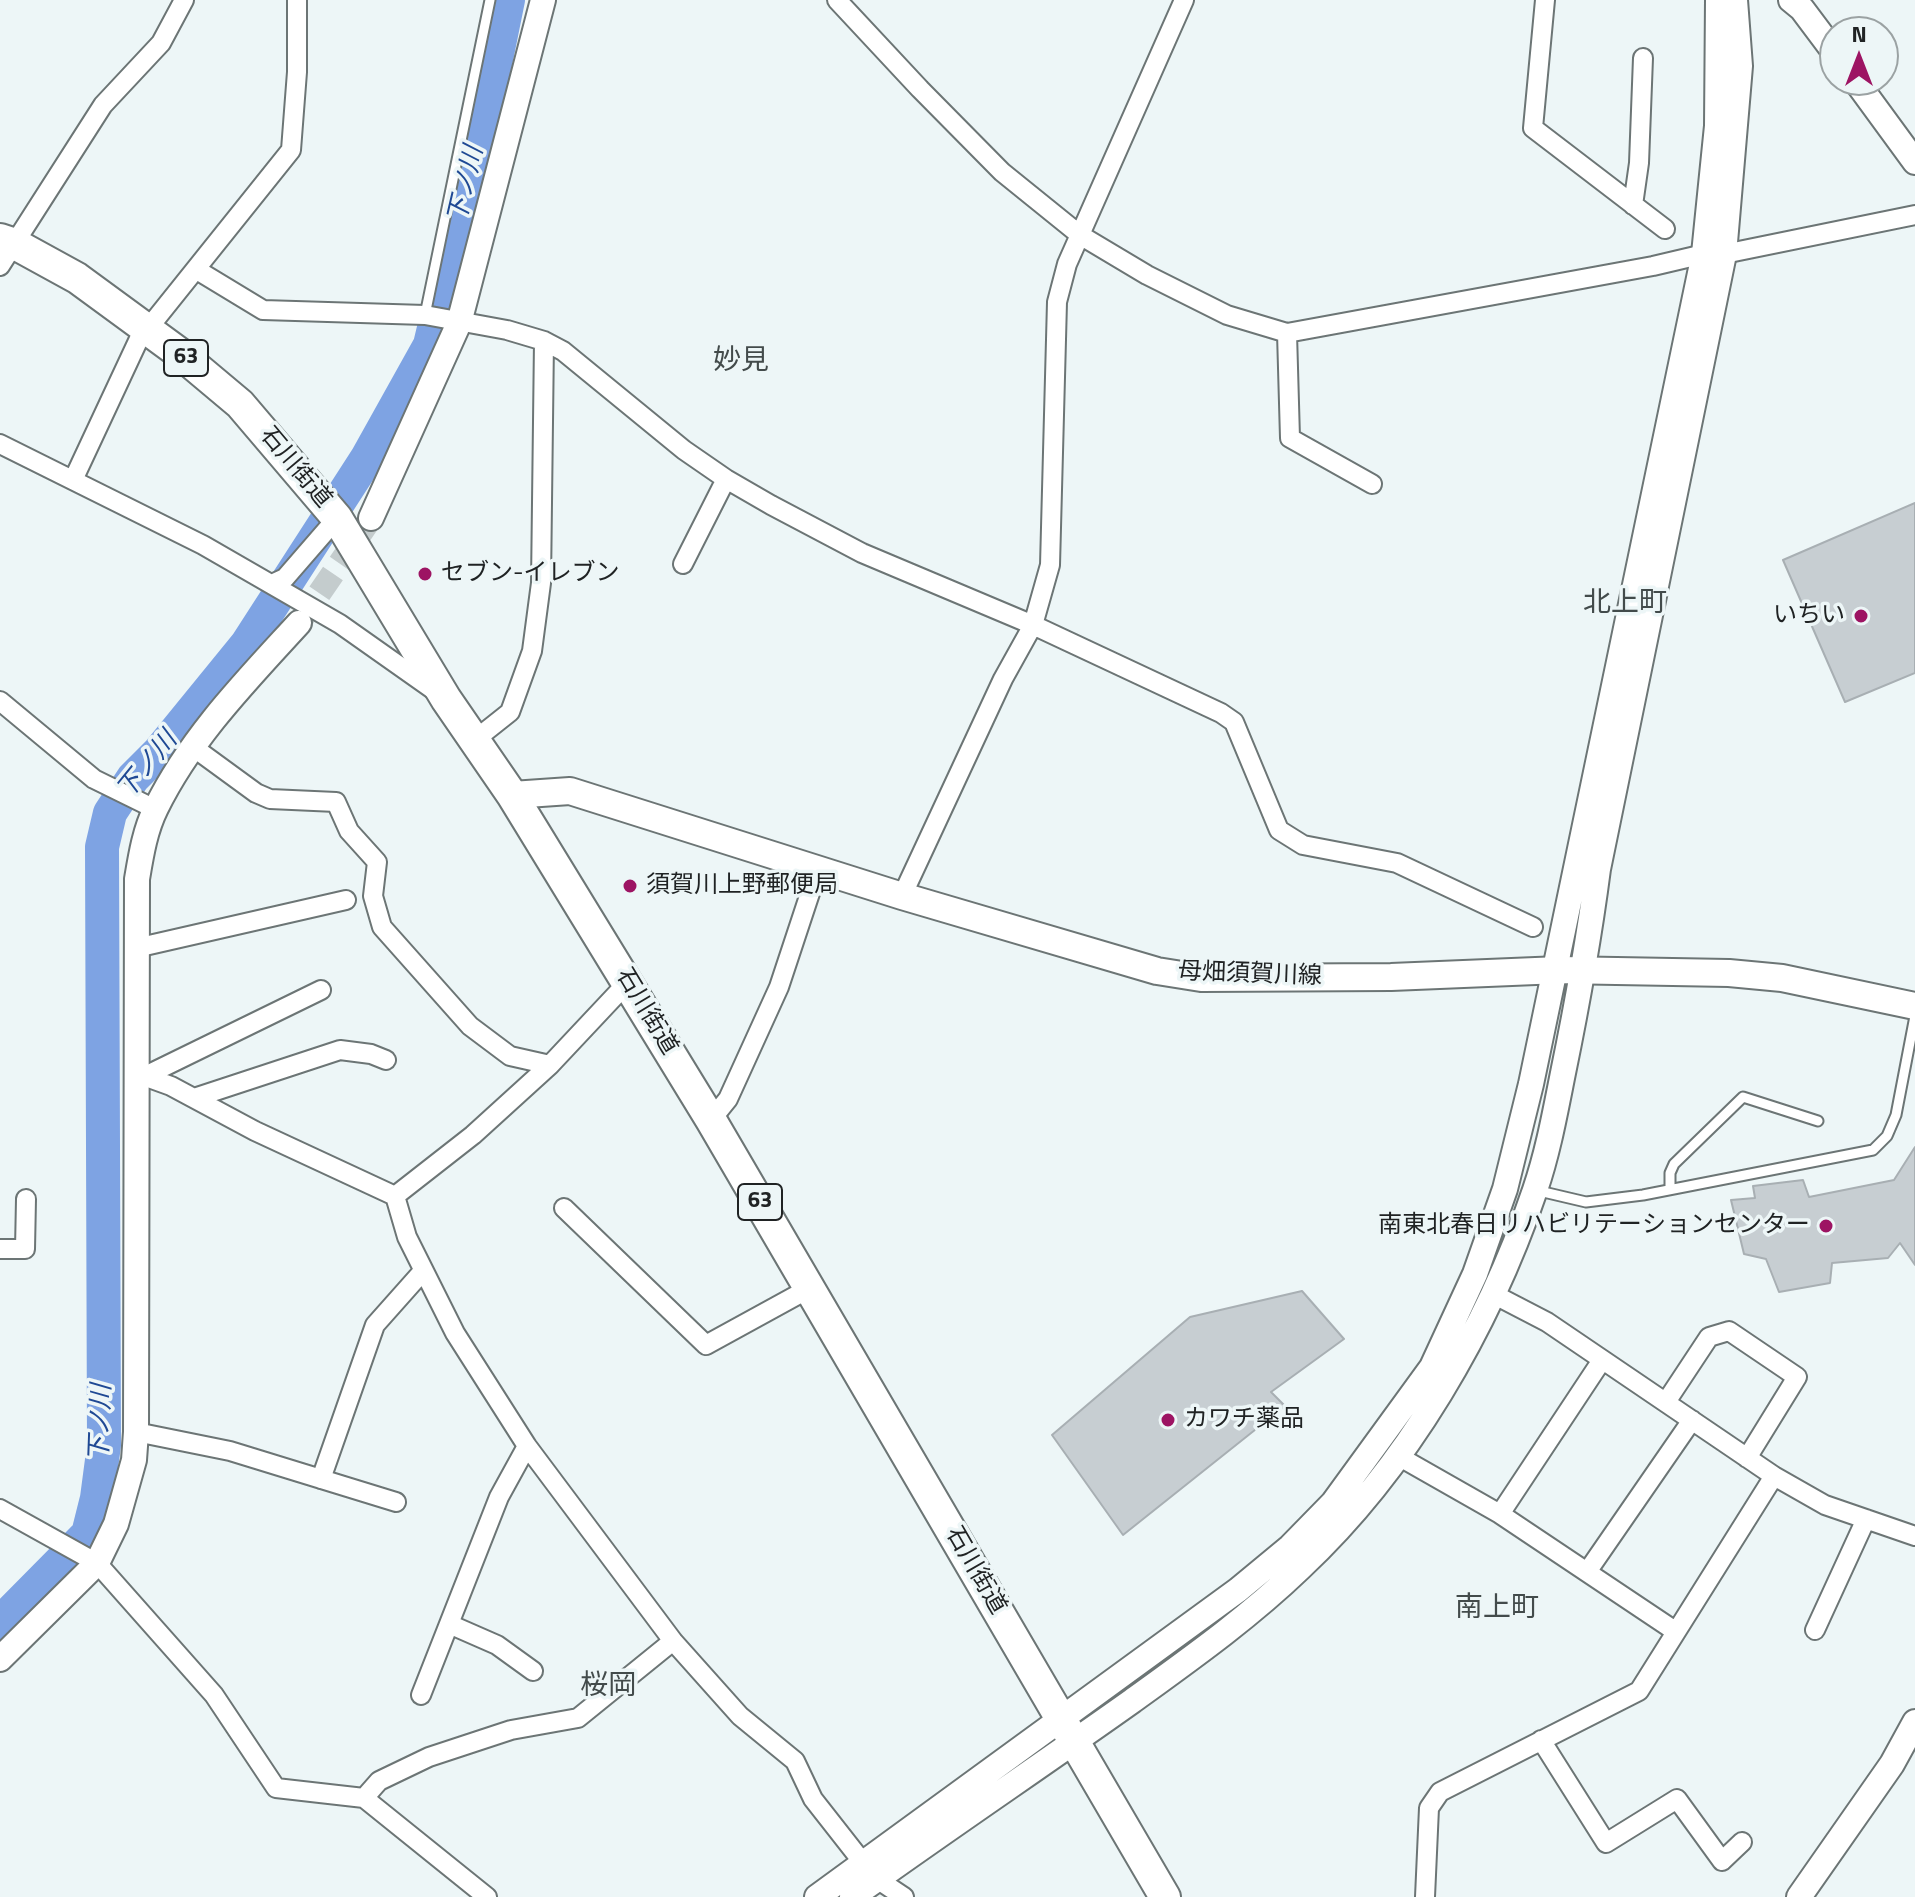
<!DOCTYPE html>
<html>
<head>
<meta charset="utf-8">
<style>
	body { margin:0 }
	#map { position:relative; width:1915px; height:1897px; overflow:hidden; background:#edf6f7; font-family:"Titillium Web",sans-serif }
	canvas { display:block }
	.north { position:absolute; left:1819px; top:16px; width:80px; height:80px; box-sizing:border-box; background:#edf6f7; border:2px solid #9ba2a3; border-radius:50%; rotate:0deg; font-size:22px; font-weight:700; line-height:32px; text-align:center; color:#202324 }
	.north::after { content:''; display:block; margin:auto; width:28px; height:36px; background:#9d1463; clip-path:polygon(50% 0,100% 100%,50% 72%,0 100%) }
</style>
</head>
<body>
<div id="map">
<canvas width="1915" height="1897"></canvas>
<div class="north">N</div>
</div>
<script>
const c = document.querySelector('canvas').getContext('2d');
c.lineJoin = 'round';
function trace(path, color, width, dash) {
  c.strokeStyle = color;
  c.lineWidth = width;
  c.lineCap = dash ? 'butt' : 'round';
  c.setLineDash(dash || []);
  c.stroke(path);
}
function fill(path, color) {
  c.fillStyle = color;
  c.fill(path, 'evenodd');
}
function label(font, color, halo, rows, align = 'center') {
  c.font = font + ' "Titillium Web","Noto Sans JP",sans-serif';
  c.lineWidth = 7;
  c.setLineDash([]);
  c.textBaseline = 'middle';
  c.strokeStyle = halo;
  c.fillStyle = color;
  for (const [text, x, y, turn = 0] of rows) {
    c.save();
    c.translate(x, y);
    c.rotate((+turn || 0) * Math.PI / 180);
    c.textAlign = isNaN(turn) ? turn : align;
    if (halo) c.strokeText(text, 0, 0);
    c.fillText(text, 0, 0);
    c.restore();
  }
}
trace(new Path2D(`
	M 0,1623 L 88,1534 L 97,1498 L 104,1445 L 102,847 L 110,813 L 133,778 L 159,752 L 247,644 L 367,458 L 430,345 L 485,114 L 508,0`), '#7ea3e3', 34);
const building = new Path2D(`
	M 1915,503 L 1915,673 L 1845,702 L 1783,560 Z
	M 1915,1147 L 1915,1265 L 1900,1243 L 1888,1258 L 1832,1263 L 1830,1283 L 1779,1292 L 1766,1259 L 1744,1254 L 1731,1200 L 1755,1198 L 1753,1186 L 1803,1180 L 1809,1197 L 1894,1180 Z
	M 1302,1291 L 1344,1339 L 1271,1392 L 1285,1406 L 1123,1535 L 1052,1435 L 1190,1317 Z`);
fill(building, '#c7ced2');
trace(building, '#a8afb3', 2);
trace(new Path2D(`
	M 299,623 L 371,518`), '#c4cccd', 24, [24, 12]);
const service = new Path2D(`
	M 425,315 L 490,0
	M 1670,1189 L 1670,1173 L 1674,1164 L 1743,1097 L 1818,1121
	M 1535,1190 L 1586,1202 L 1643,1195 L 1873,1150 L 1887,1136 L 1896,1115 L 1915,1016`);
const minor = new Path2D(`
	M 837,0 L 920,89 L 1002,172 L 1080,235 L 1147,275 L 1227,315 L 1287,333 L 1653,266 L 1704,254
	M 1545,0 L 1533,128 L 1665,229
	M 1633,205 L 1639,163 L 1643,58
	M 1724,254 L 1915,215
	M 0,266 L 103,105 L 161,43 L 184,0
	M 197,270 L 263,310 L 425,315 L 507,330 L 544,341 L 563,351 L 684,450 L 726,479 L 771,505 L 862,553 L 1033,625 L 1221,713 L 1234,722 L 1279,830 L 1303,845 L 1397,863 L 1533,927
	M 1287,333 L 1290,438 L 1372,484
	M 0,444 L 203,545 L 340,624 L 435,691
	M 74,478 L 138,341 L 291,150 L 297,72 L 297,0
	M 683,564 L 726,479
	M 272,584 L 285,578 L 337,518
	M 0,701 L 94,779 L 155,809
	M 476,739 L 510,712 L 532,651 L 541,583 L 544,341
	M 193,747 L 256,793 L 270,799 L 336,802 L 349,831 L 377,862 L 373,896 L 382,927 L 470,1026 L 510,1056 L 550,1065
	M 902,896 L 1003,679 L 1033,625 L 1050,565 L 1057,302 L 1067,264 L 1184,0
	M 136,948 L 346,900
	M 135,1073 L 171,1086 L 255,1131 L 395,1196 L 407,1237 L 455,1333 L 527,1446 L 673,1641 L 740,1716 L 795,1761 L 813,1799 L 864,1864 L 877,1879 L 904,1897
	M 145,1076 L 321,990
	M 194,1098 L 340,1050 L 371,1054 L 386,1060
	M 711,1120 L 728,1099 L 779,987 L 818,869
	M 395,1196 L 473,1135 L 550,1065 L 628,982
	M 564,1208 L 706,1345 L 810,1288
	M 0,1249 L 25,1249 L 26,1199
	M 1493,1294 L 1547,1322 L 1774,1476 L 1825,1505 L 1915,1536
	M 1666,1402 L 1709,1337 L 1729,1331 L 1797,1377 L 1747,1458
	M 136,1432 L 230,1451 L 396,1502
	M 1398,1456 L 1500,1514 L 1675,1631
	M 321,1479 L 375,1325 L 423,1271
	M 0,1509 L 97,1563 L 214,1695 L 276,1788 L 364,1798 L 487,1897
	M 1500,1514 L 1602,1360
	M 1587,1572 L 1692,1420
	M 449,1624 L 497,1645 L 533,1671
	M 1815,1630 L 1866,1519
	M 421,1695 L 499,1497 L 527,1446
	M 1541,1740 L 1606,1843 L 1677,1799 L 1722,1861 L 1742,1842
	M 364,1798 L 379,1781 L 429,1757 L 511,1730 L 578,1718 L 673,1641
	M 1425,1897 L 1429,1808 L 1440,1792 L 1639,1691 L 1774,1476`);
const tertiary = new Path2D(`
	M 1791,0 L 1802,9 L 1835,53
	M 1855,80 L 1915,162
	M 371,518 L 459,323 L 543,0
	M 0,1659 L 97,1563 L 116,1524 L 134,1460 L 136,1432 L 137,879 C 141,855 145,830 156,808 C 191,737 246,681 299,623
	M 817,1897 L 1238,1590 L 1290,1547 L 1333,1503 L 1432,1367 L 1475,1274 L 1505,1189 L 1531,1084 L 1704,254 L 1717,126 L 1718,0
	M 852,1897 C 945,1830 1039,1767 1132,1701 C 1190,1659 1248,1618 1300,1568 C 1407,1468 1488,1328 1535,1190 C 1548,1152 1555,1113 1563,1073 C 1577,1005 1589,938 1598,869 L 1724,254 L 1740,66 L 1735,0
	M 1799,1897 L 1892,1764 L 1915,1722`);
const secondary = new Path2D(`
	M 512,795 L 570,791 L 902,896 L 1157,971 L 1201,978 L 1391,977 L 1560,970 L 1729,973 L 1782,978 L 1915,1006`);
const primary = new Path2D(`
	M 0,239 L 15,244 L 77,278 L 178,352 L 240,404 L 337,518 L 446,699 L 512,795 L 711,1120 L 1165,1897`);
trace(service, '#6c7575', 13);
trace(minor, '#6c7575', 22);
trace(tertiary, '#6c7575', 28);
trace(secondary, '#6c7575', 30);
trace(primary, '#6c7575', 34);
trace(service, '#fff', 9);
trace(minor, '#fff', 18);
trace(tertiary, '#fff', 24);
trace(secondary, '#fff', 26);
trace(primary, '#fff', 30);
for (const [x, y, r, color] of [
	[425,574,8,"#9d1463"],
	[1861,616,8,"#9d1463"],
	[630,886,8,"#9d1463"],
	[1826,1226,8,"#9d1463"],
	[1168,1420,8,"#9d1463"]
]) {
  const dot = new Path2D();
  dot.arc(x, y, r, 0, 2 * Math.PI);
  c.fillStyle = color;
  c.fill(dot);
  trace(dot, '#edf6f7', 3);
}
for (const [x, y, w] of [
	[186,358,44],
	[760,1202,44]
]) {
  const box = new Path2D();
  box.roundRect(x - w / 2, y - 18, w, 36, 6);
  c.fillStyle = '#edf6f7';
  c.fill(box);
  trace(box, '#202324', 2);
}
label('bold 22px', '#202324', null, [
	["63",186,358],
	["63",760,1202]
]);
label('24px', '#202324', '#edf6f7', [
	["石川街道",295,468,50],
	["母畑須賀川線",1250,975,2],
	["石川街道",646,1012,59],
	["石川街道",975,1571,60]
]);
label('24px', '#202324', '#edf6f7', [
	["セブン-イレブン",441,574],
	["いちい",1845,616,"right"],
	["須賀川上野郵便局",646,886],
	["南東北春日リハビリテーションセンター",1810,1226,"right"],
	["カワチ薬品",1184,1420]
], 'left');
label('italic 26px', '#1f4994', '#edf6f7', [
	["下ノ川",467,185,-77],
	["下ノ川",148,766,-51],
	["下ノ川",102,1423,-88]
]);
label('28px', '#434b4b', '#edf6f7', [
	["妙見",741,362],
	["北上町",1625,604],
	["南上町",1497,1609],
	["桜岡",608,1687]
]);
</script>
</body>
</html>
